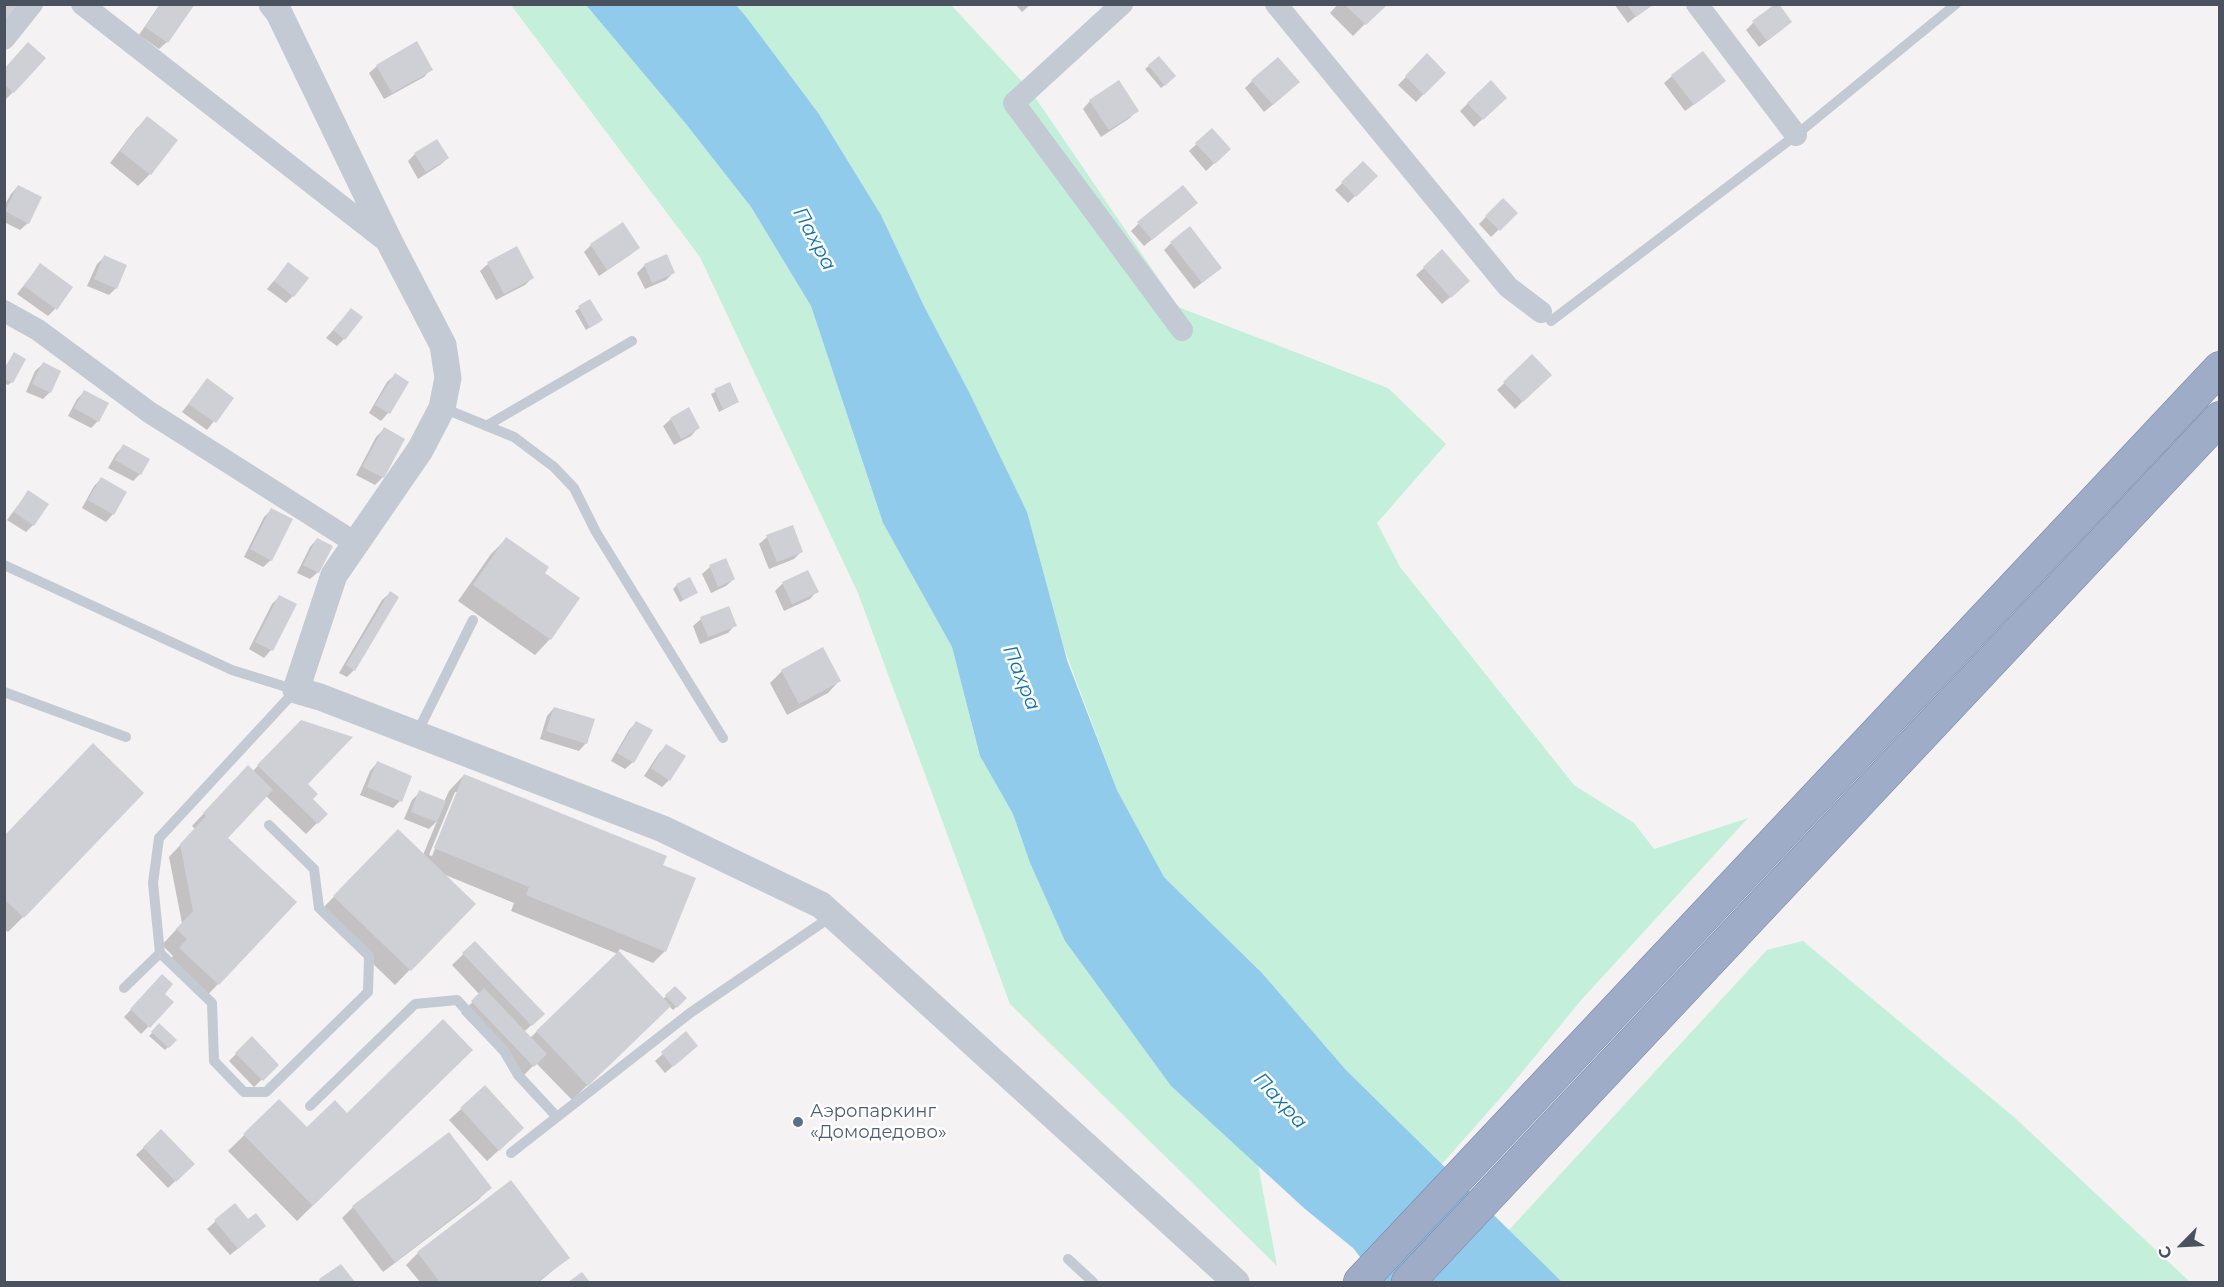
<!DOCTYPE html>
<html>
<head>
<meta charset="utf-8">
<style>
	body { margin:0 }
	#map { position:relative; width:2224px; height:1287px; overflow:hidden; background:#f4f2f2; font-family:Montserrat,sans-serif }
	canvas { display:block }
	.frame { position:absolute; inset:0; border:6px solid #4a525f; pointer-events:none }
	.north { position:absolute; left:2152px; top:1215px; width:60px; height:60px; -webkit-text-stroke:4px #fff; paint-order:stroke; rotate:246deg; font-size:16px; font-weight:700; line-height:24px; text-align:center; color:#4a525f }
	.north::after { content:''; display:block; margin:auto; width:21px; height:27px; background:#4a525f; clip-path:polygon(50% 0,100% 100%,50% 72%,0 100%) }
</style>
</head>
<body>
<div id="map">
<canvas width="2224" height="1287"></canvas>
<div class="frame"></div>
<div class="north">С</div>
</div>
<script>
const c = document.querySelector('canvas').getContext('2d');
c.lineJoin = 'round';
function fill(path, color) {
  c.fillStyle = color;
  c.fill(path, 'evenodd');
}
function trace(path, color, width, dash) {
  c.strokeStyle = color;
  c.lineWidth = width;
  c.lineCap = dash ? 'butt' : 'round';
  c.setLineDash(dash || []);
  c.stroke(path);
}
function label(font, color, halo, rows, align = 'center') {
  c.font = font + ' Montserrat,sans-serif';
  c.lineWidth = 5;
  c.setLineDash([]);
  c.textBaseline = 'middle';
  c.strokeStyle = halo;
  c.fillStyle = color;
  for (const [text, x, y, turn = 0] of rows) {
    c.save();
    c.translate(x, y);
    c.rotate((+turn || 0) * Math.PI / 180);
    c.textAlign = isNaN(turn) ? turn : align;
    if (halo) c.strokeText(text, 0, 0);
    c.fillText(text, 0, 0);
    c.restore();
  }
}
fill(new Path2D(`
	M 511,5 L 586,5 L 686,124 L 751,207 L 811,306 L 883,523 L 952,647 L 980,756 L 1013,814 L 1030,863 L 1065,941 L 1171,1086 L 1258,1165 L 1277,1266 L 1010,1004 L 858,593 L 700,257 Z
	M 736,5 L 951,5 L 1030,90 L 1178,307 L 1388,388 L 1446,444 L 1377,523 L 1400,567 L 1574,785 L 1634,823 L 1654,849 L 1748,818 L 1582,999 L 1509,1088 L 1442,1164 L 1346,1070 L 1262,973 L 1164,877 L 1117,790 L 967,388 L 924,306 L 881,215 L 819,114 Z
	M 1803,941 L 2015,1118 L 2190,1282 L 1562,1282 L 1508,1231 L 1767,950 Z`), '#c3efdb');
fill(new Path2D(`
	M 586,5 L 736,5 L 747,18 L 819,114 L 881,215 L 924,306 L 967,388 L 1027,512 L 1067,660 L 1117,790 L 1164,877 L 1262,973 L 1346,1070 L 1562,1282 L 1380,1282 L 1353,1248 L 1305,1209 L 1171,1086 L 1065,941 L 1030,863 L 1013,814 L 980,756 L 952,647 L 883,523 L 811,306 L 751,207 L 686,124 Z`), '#91cbeb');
fill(new Path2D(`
	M 160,4 L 191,4 L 167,42 L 159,49 L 139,35 Z
	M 1015,4 L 1031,4 L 1022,12 Z
	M 1338,4 L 1385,4 L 1353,36 L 1330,13 Z
	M 1614,4 L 1651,4 L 1628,23 Z
	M 1753,23 L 1783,29 L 1759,47 L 1746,30 Z
	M 1427,56 L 1444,73 L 1416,102 L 1398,85 Z
	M 1159,58 L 1171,80 L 1161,88 L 1145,69 Z
	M 377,66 L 431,69 L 424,77 L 384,99 L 369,73 Z
	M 4,70 L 13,92 L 6,99 L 4,98 Z
	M 1672,76 L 1716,88 L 1685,111 L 1664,83 Z
	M 1252,81 L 1290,90 L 1264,112 L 1245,88 Z
	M 1490,82 L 1505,98 L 1474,127 L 1460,111 Z
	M 1090,101 L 1137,110 L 1130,118 L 1101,137 L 1083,109 Z
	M 147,118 L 150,174 L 138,186 L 110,163 L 136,129 Z
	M 1212,130 L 1222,156 L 1206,171 L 1189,151 Z
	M 415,154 L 448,158 L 440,165 L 418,179 L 408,161 Z
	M 1363,163 L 1376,176 L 1348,203 L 1335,190 Z
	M 18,186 L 28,223 L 20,230 L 4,222 L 4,206 L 11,194 Z
	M 1503,200 L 1516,213 L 1491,237 L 1479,224 Z
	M 1188,210 L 1144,246 L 1131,231 L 1138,224 Z
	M 1171,243 L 1212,275 L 1194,289 L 1164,250 Z
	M 591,245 L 638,248 L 630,255 L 599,276 L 584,252 Z
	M 516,248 L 532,278 L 525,285 L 496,300 L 480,271 L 488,264 Z
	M 1442,252 L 1461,288 L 1442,304 L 1416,275 Z
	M 104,257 L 116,288 L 109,295 L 87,286 L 97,264 Z
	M 288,264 L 293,296 L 286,303 L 267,289 Z
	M 40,265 L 55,309 L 48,316 L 17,294 Z
	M 645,265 L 673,273 L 666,280 L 645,289 L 637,273 Z
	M 590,301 L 601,320 L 586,330 L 575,311 Z
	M 351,310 L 344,339 L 337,346 L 326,338 Z
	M 14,354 L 12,382 L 8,385 L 4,383 L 4,369 Z
	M 1532,357 L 1549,375 L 1515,409 L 1497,390 Z
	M 43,364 L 50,392 L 43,399 L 26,392 L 35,371 Z
	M 395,375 L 407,382 L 388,413 L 381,421 L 369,413 L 387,382 Z
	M 207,380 L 232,398 L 207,430 L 182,412 Z
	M 730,384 L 738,402 L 719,412 L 711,394 Z
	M 84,392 L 98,421 L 91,428 L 68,416 L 77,399 Z
	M 671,419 L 698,428 L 691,436 L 674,445 L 663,426 Z
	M 384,429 L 403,440 L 382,478 L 375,485 L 356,475 L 376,437 Z
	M 123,446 L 140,474 L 133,481 L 108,468 L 116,454 Z
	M 101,479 L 113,514 L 106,522 L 82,508 L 94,486 Z
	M 28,492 L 33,525 L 26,532 L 7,520 Z
	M 271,510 L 271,560 L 263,567 L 244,557 L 264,517 Z
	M 767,537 L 801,552 L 794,559 L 769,569 L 759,544 Z
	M 317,539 L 318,572 L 310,579 L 297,573 L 310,547 Z
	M 506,539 L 542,573 L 550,639 L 535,655 L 458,601 L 491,554 Z
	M 710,567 L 734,579 L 726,586 L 711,593 L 702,574 Z
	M 808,572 L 817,591 L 810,599 L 784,611 L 775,591 L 782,584 Z
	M 677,585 L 696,593 L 680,602 L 673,589 Z
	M 390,593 L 354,670 L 347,677 L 339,673 L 382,600 Z
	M 279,597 L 295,605 L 271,650 L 264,658 L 249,649 L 272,604 Z
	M 701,619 L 735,625 L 728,633 L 700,644 L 693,626 Z
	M 782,671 L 839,681 L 828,693 L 787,715 L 770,683 Z
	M 554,708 L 586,743 L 579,751 L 540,739 L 547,716 Z
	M 301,721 L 306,784 L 311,799 L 326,814 L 306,834 L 266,796 L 226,838 L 295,902 L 203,1000 L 165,964 L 173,956 L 162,945 L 182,923 L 169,857 L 195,829 L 192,826 L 236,779 L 252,772 Z
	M 636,723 L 633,762 L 625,769 L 611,761 L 629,730 Z
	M 666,746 L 669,780 L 662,787 L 644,776 L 659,753 Z
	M 377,763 L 400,801 L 393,808 L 360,795 L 370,771 Z
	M 464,775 L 659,871 L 665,951 L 653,963 L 620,949 L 618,952 L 663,999 L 675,988 L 685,998 L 673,1010 L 669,1006 L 572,1100 L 536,1063 L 522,1077 L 461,1013 L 480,995 L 452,965 L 475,943 L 543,1014 L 524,1032 L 530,1038 L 618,954 L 511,911 L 514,903 L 443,874 L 474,904 L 395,985 L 319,912 L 398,831 L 423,855 L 437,821 L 429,829 L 404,819 L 412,800 L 420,792 L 444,802 L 449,791 ZM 455,792 L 458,792 L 432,856 L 429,855 Z
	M 4,837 L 23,917 L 8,932 L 4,929 Z
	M 163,976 L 162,994 L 172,1003 L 141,1034 L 124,1017 Z
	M 159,1026 L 175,1040 L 165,1050 L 149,1036 Z
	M 686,1033 L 688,1053 L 665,1073 L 655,1061 Z
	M 252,1038 L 277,1065 L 254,1087 L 229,1061 Z
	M 471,1050 L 297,1221 L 228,1151 L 279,1101 L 307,1129 L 347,1115 Z
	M 461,1109 L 511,1139 L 487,1161 L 449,1120 Z
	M 161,1131 L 193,1164 L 168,1188 L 136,1155 Z
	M 511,1182 L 568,1258 L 539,1282 L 420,1282 L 406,1265 L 418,1253 Z
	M 490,1188 L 478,1200 L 383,1272 L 342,1218 L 353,1207 Z
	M 234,1205 L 257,1233 L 230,1255 L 207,1229 Z
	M 341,1266 L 353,1282 L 318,1282 L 320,1280 Z`), '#0003');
fill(new Path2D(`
	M 4,4 L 20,4 L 4,25 Z
	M 161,4 L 195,4 L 168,43 L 145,27 Z
	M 1775,4 L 1779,4 L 1792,22 L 1767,41 L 1752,21 Z
	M 1345,5 L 1387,5 L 1366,25 Z
	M 1627,5 L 1653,5 L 1636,17 Z
	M 417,41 L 433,70 L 392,93 L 376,65 Z
	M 28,42 L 46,58 L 14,93 L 4,84 L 4,69 Z
	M 1703,51 L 1726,81 L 1694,105 L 1671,75 Z
	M 1427,53 L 1446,73 L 1424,95 L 1405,76 Z
	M 1159,56 L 1176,76 L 1165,86 L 1148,65 Z
	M 1278,57 L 1300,82 L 1273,105 L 1251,80 Z
	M 1119,80 L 1139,111 L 1109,130 L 1089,100 Z
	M 1491,80 L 1507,98 L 1483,120 L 1467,103 Z
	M 147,116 L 178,140 L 151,175 L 120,151 Z
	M 1212,128 L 1231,149 L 1215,164 L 1195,143 Z
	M 437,139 L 449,158 L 426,172 L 414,153 Z
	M 1363,161 L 1378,176 L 1356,197 L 1341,182 Z
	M 18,185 L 42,197 L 29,224 L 5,211 Z
	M 1183,185 L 1198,203 L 1152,240 L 1137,222 Z
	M 1503,198 L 1518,213 L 1500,231 L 1485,216 Z
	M 623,222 L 640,248 L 607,270 L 590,244 Z
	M 1190,226 L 1222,268 L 1202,283 L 1170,242 Z
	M 517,246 L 534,278 L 504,294 L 487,262 Z
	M 1442,249 L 1470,281 L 1451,298 L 1423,267 Z
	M 667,254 L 675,273 L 652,283 L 644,264 Z
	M 104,255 L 127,265 L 117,289 L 94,279 Z
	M 288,262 L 309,278 L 294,297 L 274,281 Z
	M 40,263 L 73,287 L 57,310 L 24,286 Z
	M 590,299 L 603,320 L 590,328 L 578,306 Z
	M 351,308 L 363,317 L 345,340 L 333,330 Z
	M 14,352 L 26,359 L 13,383 L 4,379 L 4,369 Z
	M 1532,354 L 1552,375 L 1523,402 L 1503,382 Z
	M 43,362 L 61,371 L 51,393 L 32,384 Z
	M 395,373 L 409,382 L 390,414 L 375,405 Z
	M 207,378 L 234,398 L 216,423 L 188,404 Z
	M 730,382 L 739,402 L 723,409 L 714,389 Z
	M 84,390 L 109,403 L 99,422 L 74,408 Z
	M 689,407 L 700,428 L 681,439 L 670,418 Z
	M 384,427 L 405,439 L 384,478 L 362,467 Z
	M 123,444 L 150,459 L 141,475 L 115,460 Z
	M 101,477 L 127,492 L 114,515 L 88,500 Z
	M 28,490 L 49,504 L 34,526 L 14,512 Z
	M 271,508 L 293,519 L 272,561 L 250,549 Z
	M 793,525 L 803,552 L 777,562 L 766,535 Z
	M 506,537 L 549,567 L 545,573 L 580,598 L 551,640 L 473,585 Z
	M 317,538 L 333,546 L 319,573 L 303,565 Z
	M 726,558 L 735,579 L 718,587 L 709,565 Z
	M 808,570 L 819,592 L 792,604 L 782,582 Z
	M 690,577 L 698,593 L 683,600 L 676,584 Z
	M 390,591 L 399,597 L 355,671 L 346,665 Z
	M 279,595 L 297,604 L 273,651 L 255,642 Z
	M 729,606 L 737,626 L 708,637 L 700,617 Z
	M 823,647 L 841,681 L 799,704 L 781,670 Z
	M 554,707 L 595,719 L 587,744 L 546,731 Z
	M 301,720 L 353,737 L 308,784 L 318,794 L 313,799 L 328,814 L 318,824 L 257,765 Z
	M 636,721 L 653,730 L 634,763 L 617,753 Z
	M 93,743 L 144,793 L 24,918 L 4,899 L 4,836 Z
	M 666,744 L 686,756 L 670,781 L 651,768 Z
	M 377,761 L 412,776 L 402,802 L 367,787 Z
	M 248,765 L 273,790 L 228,838 L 297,902 L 219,985 L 179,948 L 187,939 L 176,929 L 193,911 L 180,844 L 206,816 L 203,813 Z
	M 464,774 L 667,856 L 663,865 L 696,878 L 666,952 L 526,895 L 529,887 L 434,848 Z
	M 419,790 L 446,801 L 437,822 L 411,812 Z
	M 398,829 L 476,904 L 411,971 L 333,896 Z
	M 475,941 L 545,1014 L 532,1026 L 462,953 Z
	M 619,951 L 671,1006 L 588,1086 L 536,1031 Z
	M 162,974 L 173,984 L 165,994 L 174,1002 L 150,1028 L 130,1009 Z
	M 675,986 L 687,998 L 677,1008 L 665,995 Z
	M 484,988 L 547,1054 L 534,1067 L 471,1001 Z
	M 443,1019 L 473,1050 L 313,1206 L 243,1134 L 279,1099 L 307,1127 L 335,1100 L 347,1113 Z
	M 159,1023 L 177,1040 L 169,1048 L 151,1032 Z
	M 686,1031 L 698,1046 L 673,1067 L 661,1052 Z
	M 252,1036 L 279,1065 L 263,1081 L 235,1053 Z
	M 485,1085 L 524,1128 L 499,1151 L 460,1108 Z
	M 161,1129 L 195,1164 L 176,1182 L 143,1147 Z
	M 449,1132 L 492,1188 L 395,1262 L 352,1206 Z
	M 511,1180 L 570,1258 L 537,1282 L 440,1282 L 417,1252 Z
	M 235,1203 L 248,1219 L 256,1213 L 266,1226 L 238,1249 L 214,1220 Z
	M 341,1264 L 355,1282 L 322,1282 L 319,1279 Z
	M 582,1272 L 590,1282 L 568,1282 Z`), '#cfd0d6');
const trunk = new Path2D(`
	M 1360,1282 L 2220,368
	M 1408,1282 L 2220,418`);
trace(trunk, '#7687ab', 34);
trace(new Path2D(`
	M 1551,321 L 1796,135 L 1956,4
	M 443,408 L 514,437 L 554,467 L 574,488 L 596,532 L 723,738
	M 486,426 L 632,341
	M 4,565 L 232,670 L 296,690 L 159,838 L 153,883 L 160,953 L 124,988
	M 4,692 L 126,737
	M 417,733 L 473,620
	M 160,953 L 212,1003 L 214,1061 L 244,1092 L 266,1092 L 368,992 L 369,956 L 319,908 L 314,869 L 269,825
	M 310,1106 L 415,1004 L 457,1000 L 504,1051 L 518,1075 L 557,1117
	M 511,1153 L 690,1013 L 832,916
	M 1068,1259 L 1093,1282`), '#c3cad3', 10);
trace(new Path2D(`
	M 82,4 L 390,244
	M 1122,4 L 1014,103 L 1182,330
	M 1276,4 L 1508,287 L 1541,312
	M 1697,4 L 1796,135
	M 4,39 L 32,4
	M 4,311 L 38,330 L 149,412 L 357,544`), '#c3cad3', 22);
trace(new Path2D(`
	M 272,4 L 279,13 L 391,245 L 443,345 L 448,378 L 442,408 L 420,450 L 334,575 L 296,690 L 320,697 L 663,829 L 821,905 L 1236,1282`), '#c3cad3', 27);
trace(trunk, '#9eacc7', 33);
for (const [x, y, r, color] of [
	[798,1122,6,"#5c6f8a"]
]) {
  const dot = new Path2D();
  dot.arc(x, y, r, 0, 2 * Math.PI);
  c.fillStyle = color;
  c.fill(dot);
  trace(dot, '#fff', 2);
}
label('18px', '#4e5e75', '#fff', [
	["Аэропаркинг",810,1112],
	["«Домодедово»",810,1133]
], 'left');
label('italic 20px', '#0f74ac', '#fff', [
	["Пахра",814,239,62],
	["Пахра",1021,678,68],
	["Пахра",1280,1101,47]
]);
</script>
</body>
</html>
